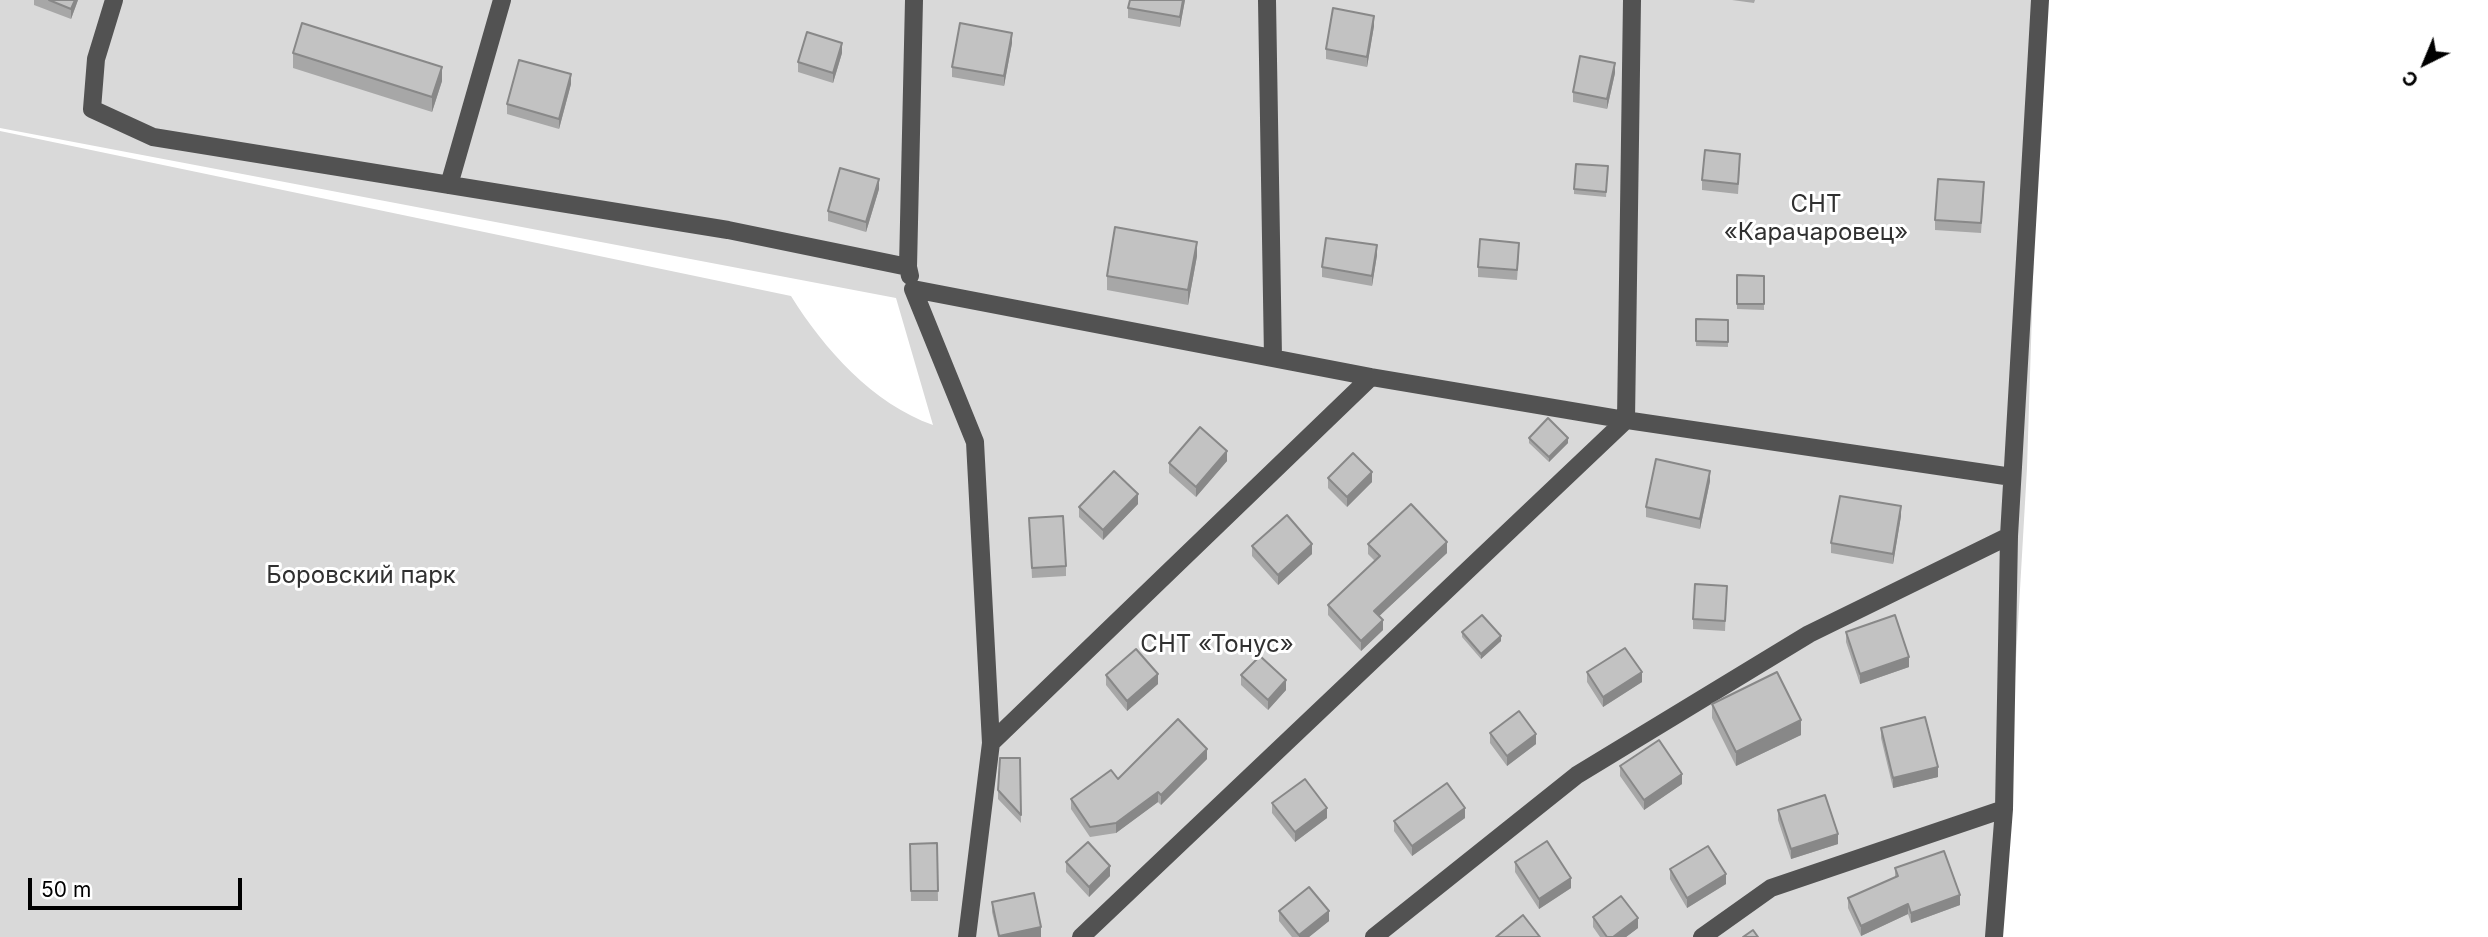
<!DOCTYPE html>
<html>
<head>
<meta charset="utf-8">
<style>
	body { margin:0 }
	#map { position:relative; width:2488px; height:937px; overflow:hidden; background:#fff; font-family:Inter,sans-serif }
	canvas { display:block }
	.north { position:absolute; left:2390px; top:28px; width:70px; height:70px; -webkit-text-stroke:5px #fff; paint-order:stroke; rotate:223deg; font-size:19px; font-weight:700; line-height:28px; text-align:center; color:#000 }
	.north::after { content:''; display:block; margin:auto; width:24px; height:32px; background:#000; clip-path:polygon(50% 0,100% 100%,50% 72%,0 100%) }
	.scale { position:absolute; left:28px; top:878px; width:214px; height:32px; box-sizing:border-box; border:4px solid #000; border-top:0; padding-left:9px; font-size:21px; line-height:24px; white-space:nowrap; color:#000; -webkit-text-stroke:5px #fff; paint-order:stroke }
</style>
</head>
<body>
<div id="map">
<canvas width="2488" height="937"></canvas>
<div class="north">С</div>
<div class="scale">50 m</div>
</div>
<script>
const c = document.querySelector('canvas').getContext('2d');
c.lineJoin = 'round';
function fill(path, color) {
  c.fillStyle = color;
  c.fill(path, 'evenodd');
}
function trace(path, color, width, dash) {
  c.strokeStyle = color;
  c.lineWidth = width;
  c.lineCap = dash ? 'butt' : 'round';
  c.setLineDash(dash || []);
  c.stroke(path);
}
function label(font, color, halo, rows, align = 'center') {
  c.font = font + ' Inter,sans-serif';
  c.lineWidth = 6;
  c.setLineDash([]);
  c.textBaseline = 'middle';
  c.strokeStyle = halo;
  c.fillStyle = color;
  for (const [text, x, y, turn = 0] of rows) {
    c.save();
    c.translate(x, y);
    c.rotate((+turn || 0) * Math.PI / 180);
    c.textAlign = isNaN(turn) ? turn : align;
    if (halo) c.strokeText(text, 0, 0);
    c.fillText(text, 0, 0);
    c.restore();
  }
}
fill(new Path2D(`
	M 0,0 L 2042,0 L 2027,468 L 2000,937 L 0,937 L 0,131 L 791,296 C 824,349 873,404 933,425 L 896,298 L 0,128 Z`), '#d9d9d9');
trace(new Path2D(`
	M 114,0 L 96,59 L 92,109 L 153,137 L 728,230 L 908,267
	M 1267,0 L 1273,357
	M 449,185 L 502,0
	M 910,276 L 908,267 L 914,0
	M 991,743 L 1371,377
	M 967,937 L 991,743 L 975,442 L 913,289 L 1371,377 L 1626,420 L 2012,477
	M 1081,937 L 1626,420 L 1632,0
	M 1374,937 L 1577,775 L 1809,634 L 2009,536
	M 1702,937 L 1771,888 L 2004,809
	M 1994,937 L 2004,809 L 2009,536 L 2040,0`), '#525252', 18);
fill(new Path2D(`
	M 34,0 L 78,0 L 71,19 L 34,5 Z
	M 1185,0 L 1180,27 L 1128,18 L 1128,8 Z
	M 1732,0 L 1755,0 L 1754,3 Z
	M 1374,26 L 1367,67 L 1326,59 L 1326,49 Z
	M 1012,43 L 1004,86 L 952,77 L 952,67 Z
	M 293,53 L 442,81 L 432,112 L 293,68 Z
	M 842,53 L 833,83 L 798,72 L 798,62 Z
	M 1615,73 L 1607,109 L 1573,102 L 1573,92 Z
	M 571,84 L 559,129 L 507,114 L 507,104 Z
	M 1740,164 L 1738,194 L 1702,190 L 1702,180 Z
	M 1608,166 L 1606,197 L 1574,194 L 1574,189 Z
	M 879,189 L 866,232 L 828,221 L 828,211 Z
	M 1984,192 L 1981,233 L 1935,230 L 1935,220 Z
	M 1519,253 L 1517,280 L 1478,277 L 1478,267 Z
	M 1377,255 L 1372,286 L 1322,277 L 1322,267 Z
	M 1197,256 L 1188,305 L 1107,290 L 1107,276 Z
	M 1737,275 L 1764,276 L 1764,310 L 1737,309 Z
	M 1696,319 L 1728,320 L 1728,347 L 1696,346 Z
	M 1529,438 L 1568,443 L 1549,462 L 1529,443 Z
	M 1227,461 L 1196,497 L 1169,473 L 1169,463 Z
	M 1328,478 L 1372,482 L 1347,507 L 1328,488 Z
	M 1710,481 L 1700,529 L 1646,517 L 1646,507 Z
	M 1138,504 L 1103,540 L 1079,517 L 1079,507 Z
	M 1901,516 L 1893,564 L 1831,553 L 1831,543 Z
	M 1029,518 L 1066,566 L 1066,576 L 1032,578 Z
	M 1368,544 L 1447,553 L 1379,616 L 1383,630 L 1361,651 L 1328,615 L 1328,605 L 1375,561 L 1368,554 Z
	M 1252,546 L 1312,554 L 1278,585 L 1252,556 Z
	M 1727,586 L 1725,631 L 1693,629 L 1693,619 Z
	M 1462,632 L 1501,641 L 1481,659 L 1462,637 Z
	M 1846,632 L 1909,667 L 1860,684 L 1846,642 Z
	M 1587,672 L 1642,682 L 1603,707 L 1587,682 Z
	M 1106,675 L 1158,684 L 1127,711 L 1106,685 Z
	M 1241,675 L 1286,690 L 1268,710 L 1241,685 Z
	M 1712,704 L 1801,735 L 1736,766 L 1712,718 Z
	M 1881,728 L 1938,777 L 1893,788 L 1881,738 Z
	M 1490,733 L 1536,744 L 1507,766 L 1490,743 Z
	M 1020,758 L 1021,823 L 998,799 L 998,790 Z
	M 1207,759 L 1161,805 L 1158,802 L 1116,833 L 1090,837 L 1071,809 L 1071,799 L 1118,779 Z
	M 1620,766 L 1682,784 L 1644,810 L 1620,776 Z
	M 1272,803 L 1327,818 L 1295,842 L 1272,813 Z
	M 1778,810 L 1838,844 L 1791,859 L 1778,820 Z
	M 1465,818 L 1412,856 L 1394,831 L 1394,821 Z
	M 937,843 L 938,901 L 911,901 L 910,844 Z
	M 1066,862 L 1110,876 L 1089,897 L 1066,872 Z
	M 1515,862 L 1571,888 L 1539,909 L 1515,872 Z
	M 1895,868 L 1960,905 L 1911,923 L 1908,914 L 1861,936 L 1848,908 L 1848,898 L 1895,877 Z
	M 1670,869 L 1726,884 L 1687,908 L 1670,879 Z
	M 992,902 L 1041,937 L 998,937 L 992,912 Z
	M 1279,911 L 1329,921 L 1309,937 L 1292,937 L 1279,921 Z
	M 1593,917 L 1638,928 L 1626,937 L 1600,937 L 1593,927 Z`), '#a7a7a7');
fill(new Path2D(`
	M 75,0 L 78,0 L 71,19 L 71,9 Z
	M 1183,0 L 1185,0 L 1180,27 L 1180,17 Z
	M 1374,16 L 1374,26 L 1367,67 L 1367,57 Z
	M 1012,33 L 1012,43 L 1004,86 L 1004,76 Z
	M 842,43 L 842,53 L 833,83 L 833,73 Z
	M 1615,63 L 1615,73 L 1607,109 L 1607,99 Z
	M 442,67 L 442,81 L 432,112 L 432,97 Z
	M 571,74 L 571,84 L 559,129 L 559,119 Z
	M 879,179 L 879,189 L 866,232 L 866,222 Z
	M 1197,242 L 1197,256 L 1188,305 L 1188,290 Z
	M 1377,245 L 1377,255 L 1372,286 L 1372,276 Z
	M 1568,438 L 1568,443 L 1549,462 L 1549,457 Z
	M 1227,451 L 1227,461 L 1196,497 L 1196,487 Z
	M 1710,471 L 1710,481 L 1700,529 L 1700,519 Z
	M 1372,472 L 1372,482 L 1347,507 L 1347,497 Z
	M 1138,494 L 1138,504 L 1103,540 L 1103,530 Z
	M 1901,506 L 1901,516 L 1893,564 L 1893,554 Z
	M 1447,542 L 1447,553 L 1374,621 L 1374,611 Z
	M 1312,544 L 1312,554 L 1278,585 L 1278,575 Z
	M 1383,620 L 1383,630 L 1361,651 L 1361,641 Z
	M 1501,636 L 1501,641 L 1481,659 L 1481,654 Z
	M 1909,657 L 1909,667 L 1860,684 L 1860,674 Z
	M 1642,672 L 1642,682 L 1603,707 L 1603,697 Z
	M 1158,674 L 1158,684 L 1127,711 L 1127,701 Z
	M 1286,680 L 1286,690 L 1268,710 L 1268,700 Z
	M 1801,720 L 1801,735 L 1736,766 L 1736,752 Z
	M 1536,734 L 1536,744 L 1507,766 L 1507,756 Z
	M 1207,749 L 1207,759 L 1161,805 L 1161,795 Z
	M 1938,767 L 1938,777 L 1893,788 L 1893,778 Z
	M 1682,774 L 1682,784 L 1644,810 L 1644,800 Z
	M 1158,792 L 1158,802 L 1116,833 L 1116,823 Z
	M 1327,808 L 1327,818 L 1295,842 L 1295,832 Z
	M 1465,808 L 1465,818 L 1412,856 L 1412,846 Z
	M 1838,834 L 1838,844 L 1791,859 L 1791,849 Z
	M 1110,866 L 1110,876 L 1089,897 L 1089,887 Z
	M 1726,874 L 1726,884 L 1687,908 L 1687,898 Z
	M 1571,878 L 1571,888 L 1539,909 L 1539,899 Z
	M 1960,895 L 1960,905 L 1911,923 L 1911,913 Z
	M 1908,904 L 1908,914 L 1861,936 L 1861,926 Z
	M 1329,911 L 1329,921 L 1309,937 L 1299,937 L 1299,935 Z
	M 1638,918 L 1638,928 L 1626,937 L 1613,937 Z
	M 1041,927 L 1041,937 L 999,937 L 999,936 Z`), '#888');
const building = new Path2D(`
	M 49,0 L 75,0 L 71,9 Z
	M 1130,0 L 1183,0 L 1180,17 L 1128,8 Z
	M 1333,8 L 1374,16 L 1367,57 L 1326,49 Z
	M 302,23 L 442,67 L 432,97 L 293,53 Z
	M 960,23 L 1012,33 L 1004,76 L 952,67 Z
	M 807,32 L 842,43 L 833,73 L 798,62 Z
	M 1580,56 L 1615,63 L 1607,99 L 1573,92 Z
	M 519,60 L 571,74 L 559,119 L 507,104 Z
	M 1705,150 L 1740,154 L 1738,184 L 1702,180 Z
	M 1576,164 L 1608,166 L 1606,192 L 1574,189 Z
	M 840,168 L 879,179 L 866,222 L 828,211 Z
	M 1938,179 L 1984,182 L 1981,223 L 1935,220 Z
	M 1115,227 L 1197,242 L 1188,290 L 1107,276 Z
	M 1326,238 L 1377,245 L 1372,276 L 1322,267 Z
	M 1480,239 L 1519,243 L 1517,270 L 1478,267 Z
	M 1737,275 L 1764,276 L 1764,304 L 1737,304 Z
	M 1696,319 L 1728,320 L 1728,342 L 1696,341 Z
	M 1548,418 L 1568,438 L 1549,457 L 1529,438 Z
	M 1200,427 L 1227,451 L 1196,487 L 1169,463 Z
	M 1353,453 L 1372,472 L 1347,497 L 1328,478 Z
	M 1656,459 L 1710,471 L 1700,519 L 1646,507 Z
	M 1114,471 L 1138,494 L 1103,530 L 1079,507 Z
	M 1840,496 L 1901,506 L 1893,554 L 1831,543 Z
	M 1411,504 L 1447,542 L 1374,611 L 1383,620 L 1361,641 L 1328,605 L 1380,556 L 1368,544 Z
	M 1287,515 L 1312,544 L 1278,575 L 1252,546 Z
	M 1063,516 L 1066,566 L 1032,568 L 1029,518 Z
	M 1695,584 L 1727,586 L 1725,621 L 1693,619 Z
	M 1482,615 L 1501,636 L 1481,654 L 1462,632 Z
	M 1895,615 L 1909,657 L 1860,674 L 1846,632 Z
	M 1625,648 L 1642,672 L 1603,697 L 1587,672 Z
	M 1136,649 L 1158,674 L 1127,701 L 1106,675 Z
	M 1260,656 L 1286,680 L 1268,700 L 1241,675 Z
	M 1777,672 L 1801,720 L 1736,752 L 1712,704 Z
	M 1519,711 L 1536,734 L 1507,756 L 1490,733 Z
	M 1925,717 L 1938,767 L 1893,778 L 1881,728 Z
	M 1178,719 L 1207,749 L 1161,795 L 1158,792 L 1116,823 L 1090,827 L 1071,799 L 1111,770 L 1118,779 Z
	M 1659,740 L 1682,774 L 1644,800 L 1620,766 Z
	M 1000,758 L 1020,758 L 1021,815 L 998,790 Z
	M 1305,779 L 1327,808 L 1295,832 L 1272,803 Z
	M 1447,783 L 1465,808 L 1412,846 L 1394,821 Z
	M 1825,795 L 1838,834 L 1791,849 L 1778,810 Z
	M 1547,841 L 1571,878 L 1539,899 L 1515,862 Z
	M 1088,842 L 1110,866 L 1089,887 L 1066,862 Z
	M 937,843 L 938,891 L 911,891 L 910,844 Z
	M 1708,846 L 1726,874 L 1687,898 L 1670,869 Z
	M 1944,851 L 1960,895 L 1911,913 L 1908,904 L 1861,926 L 1848,898 L 1898,876 L 1895,868 Z
	M 1309,887 L 1329,911 L 1299,935 L 1279,911 Z
	M 1034,893 L 1041,927 L 999,936 L 992,902 Z
	M 1621,896 L 1638,918 L 1613,937 L 1607,937 L 1593,917 Z
	M 1523,915 L 1540,937 L 1496,937 Z
	M 1753,930 L 1758,937 L 1743,937 Z`);
fill(building, '#c2c2c2');
trace(building, '#888', 2);
label('24px', '#303030', '#fff', [
	["СНТ",1816,205],
	["«Карачаровец»",1816,233],
	["Боровский парк",361,576],
	["СНТ «Тонус»",1217,645]
]);
</script>
</body>
</html>
